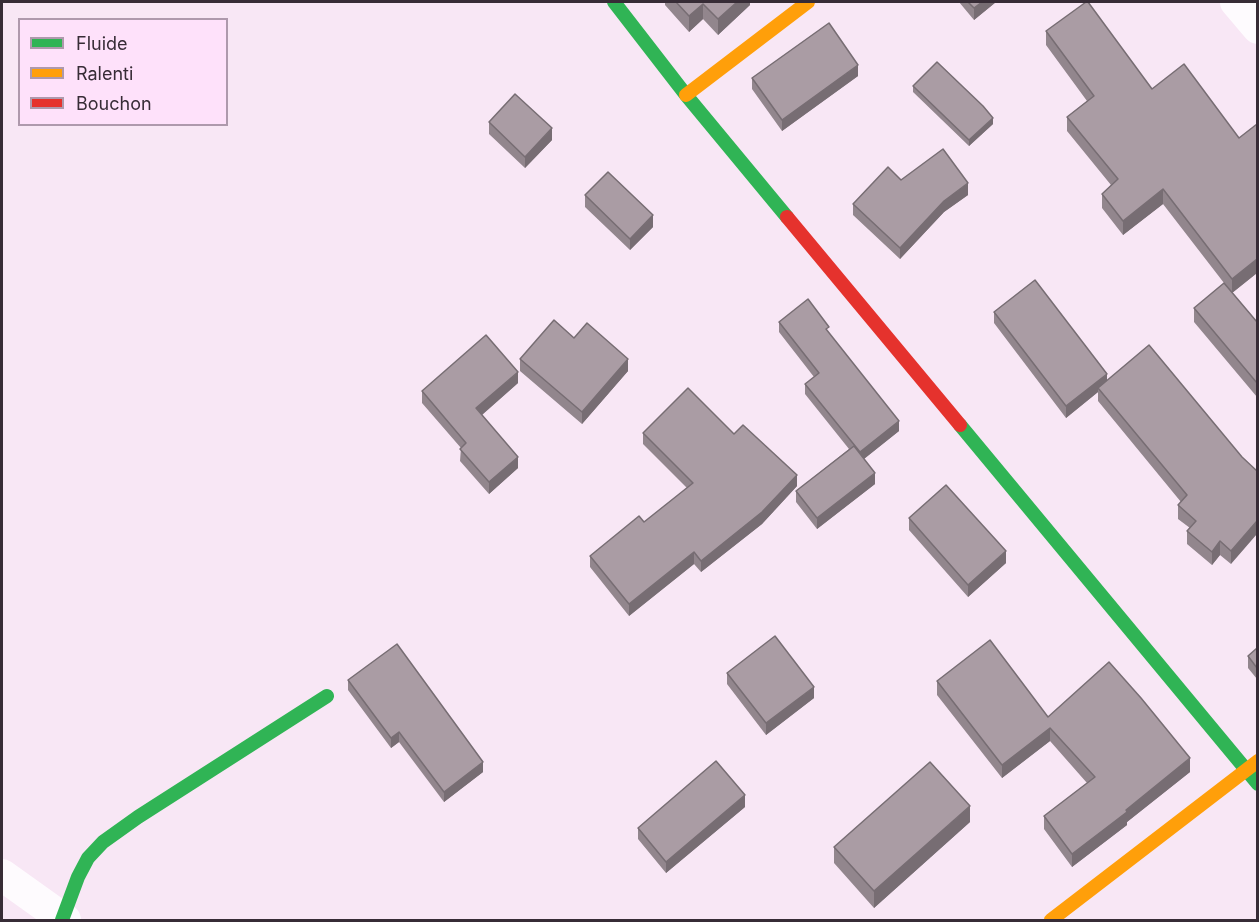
<!DOCTYPE html>
<html>
<head>
<meta charset="utf-8">
<style>
	body { margin:0 }
	#map { position:relative; width:1259px; height:922px; overflow:hidden; background:#f8e7f5; font-family:Inter,sans-serif }
	canvas { display:block }
	.frame { position:absolute; inset:0; border:3px solid #372c36; pointer-events:none }
	.legend { position:absolute; left:18px; top:18px; width:210px; height:108px; box-sizing:border-box; background:#fee1fa; border:2px solid #ae99ac; margin:0; padding:8px 10px; list-style:none; font-size:18px; color:#372c36 }
	.legend li { display:flex; align-items:center; gap:12px; height:30px }
	.legend b { width:30px; border:2px solid #ae99ac }
</style>
</head>
<body>
<div id="map">
<canvas width="1259" height="922"></canvas>
<div class="frame"></div>
<ul class="legend">
<li><b style="height:8px;background:#30b455"></b>Fluide</li>
<li><b style="height:8px;background:#ff9f0a"></b>Ralenti</li>
<li><b style="height:8px;background:#e5322d"></b>Bouchon</li>
</ul>
</div>
<script>
const c = document.querySelector('canvas').getContext('2d');
c.lineJoin = 'round';
function trace(path, color, width, dash) {
  c.strokeStyle = color;
  c.lineWidth = width;
  c.lineCap = dash ? 'butt' : 'round';
  c.setLineDash(dash || []);
  c.stroke(path);
}
function fill(path, color) {
  c.fillStyle = color;
  c.fill(path, 'evenodd');
}
trace(new Path2D(`
	M 1236,2 L 1258,28
	M 2,875 L 65,920`), '#fefbfe', 32);
trace(new Path2D(`
	M 614,2 L 686,95 L 787,217
	M 960,425 L 1258,784
	M 62,920 L 78,877 L 88,858 L 103,842 L 138,817 L 327,696`), '#30b455', 14);
trace(new Path2D(`
	M 686,95 L 808,2
	M 1051,920 L 1258,761`), '#ff9f0a', 14);
trace(new Path2D(`
	M 787,217 L 960,425`), '#e5322d', 14);
fill(new Path2D(`
	M 665,2 L 750,2 L 750,5 L 718,35 L 703,19 L 689,32 L 665,5 Z
	M 959,2 L 996,2 L 974,20 Z
	M 1046,31 L 1257,273 L 1232,293 L 1257,322 L 1257,397 L 1194,322 L 1194,308 L 1224,283 L 1163,204 L 1123,235 L 1102,208 L 1102,194 L 1111,185 L 1067,131 L 1067,117 L 1087,101 L 1046,45 Z
	M 858,76 L 782,131 L 752,89 L 752,78 Z
	M 913,86 L 993,124 L 969,146 L 913,92 Z
	M 489,122 L 552,140 L 525,168 L 489,134 Z
	M 901,180 L 968,195 L 944,212 L 900,259 L 853,215 L 853,204 Z
	M 585,195 L 653,227 L 630,250 L 585,207 Z
	M 994,312 L 1107,380 L 1242,457 L 1231,564 L 1220,555 L 1212,565 L 1187,544 L 1187,531 L 1190,528 L 1178,519 L 1178,505 L 1181,502 L 1098,401 L 1098,392 L 1066,418 L 994,323 Z
	M 779,322 L 829,333 L 899,431 L 864,459 L 875,484 L 817,529 L 796,502 L 796,491 L 849,449 L 805,394 L 805,384 L 814,377 L 779,332 Z
	M 574,338 L 628,371 L 582,424 L 520,371 L 520,359 Z
	M 518,383 L 482,415 L 518,468 L 489,494 L 460,461 L 461,448 L 422,403 L 422,391 Z
	M 643,433 L 734,434 L 797,486 L 762,524 L 701,572 L 694,564 L 629,616 L 590,567 L 590,556 L 644,522 L 687,488 L 643,444 Z
	M 909,518 L 1006,563 L 968,597 L 909,530 Z
	M 1257,648 L 1257,679 L 1248,668 L 1248,656 Z
	M 727,673 L 814,698 L 766,735 L 727,684 Z
	M 348,680 L 483,772 L 444,802 L 399,742 L 391,748 L 348,690 Z
	M 937,681 L 1048,717 L 1190,772 L 1127,822 L 1127,825 L 1072,867 L 1044,829 L 1044,816 L 1087,783 L 1050,741 L 1002,778 L 937,695 Z
	M 745,807 L 666,873 L 638,839 L 638,828 Z
	M 970,822 L 874,908 L 834,863 L 834,847 Z`), '#92868d');
fill(new Path2D(`
	M 737,2 L 750,2 L 750,5 L 718,35 L 718,19 Z
	M 982,2 L 996,2 L 974,20 L 974,8 Z
	M 703,4 L 703,19 L 689,32 L 689,16 Z
	M 858,65 L 858,76 L 782,131 L 782,120 Z
	M 993,118 L 993,124 L 969,146 L 969,140 Z
	M 552,128 L 552,140 L 525,168 L 525,157 Z
	M 968,183 L 968,195 L 944,212 L 900,259 L 900,248 L 944,201 Z
	M 1163,189 L 1163,204 L 1123,235 L 1123,221 Z
	M 653,215 L 653,227 L 630,250 L 630,239 Z
	M 1257,259 L 1257,273 L 1232,293 L 1232,279 Z
	M 628,359 L 628,371 L 582,424 L 582,412 Z
	M 518,372 L 518,383 L 476,420 L 476,408 Z
	M 1107,374 L 1107,385 L 1098,388 L 1098,392 L 1066,418 L 1066,406 Z
	M 899,421 L 899,431 L 860,462 L 860,452 Z
	M 518,457 L 518,468 L 489,494 L 489,482 Z
	M 875,473 L 875,484 L 817,529 L 817,518 Z
	M 797,475 L 797,486 L 762,524 L 701,572 L 701,561 Z
	M 1257,521 L 1257,534 L 1231,564 L 1231,551 Z
	M 1220,541 L 1220,555 L 1212,565 L 1212,552 Z
	M 1006,551 L 1006,563 L 968,597 L 968,585 Z
	M 694,552 L 694,564 L 629,616 L 629,604 Z
	M 814,687 L 814,698 L 766,735 L 766,723 Z
	M 1050,728 L 1050,741 L 1002,778 L 1002,765 Z
	M 399,732 L 399,742 L 391,748 L 391,738 Z
	M 1190,758 L 1190,772 L 1127,822 L 1127,825 L 1072,867 L 1072,854 Z
	M 483,762 L 483,772 L 444,802 L 444,792 Z
	M 745,795 L 745,807 L 666,873 L 666,862 Z
	M 970,806 L 970,822 L 874,908 L 874,891 Z`), '#776d73');
const building = new Path2D(`
	M 676,2 L 737,2 L 718,19 L 703,4 L 689,16 Z
	M 968,2 L 982,2 L 974,8 Z
	M 1086,2 L 1088,2 L 1152,89 L 1184,64 L 1239,138 L 1257,124 L 1257,259 L 1232,279 L 1163,189 L 1123,221 L 1102,194 L 1118,179 L 1067,117 L 1094,96 L 1046,31 Z
	M 829,23 L 858,65 L 782,120 L 752,78 Z
	M 937,62 L 983,106 L 993,118 L 969,140 L 913,86 Z
	M 515,94 L 552,128 L 525,157 L 489,122 Z
	M 943,149 L 968,183 L 944,201 L 900,248 L 853,204 L 888,167 L 901,180 Z
	M 608,172 L 653,215 L 630,239 L 585,195 Z
	M 1035,280 L 1107,374 L 1066,406 L 994,312 Z
	M 1224,283 L 1257,322 L 1257,383 L 1194,308 Z
	M 808,299 L 829,327 L 826,329 L 899,421 L 860,452 L 805,384 L 819,373 L 779,322 Z
	M 554,320 L 574,338 L 587,323 L 628,359 L 582,412 L 520,359 Z
	M 486,335 L 518,372 L 476,408 L 518,457 L 489,482 L 460,449 L 466,443 L 422,391 Z
	M 1149,345 L 1242,457 L 1257,471 L 1257,521 L 1231,551 L 1220,541 L 1212,552 L 1187,531 L 1196,521 L 1178,505 L 1187,495 L 1098,388 Z
	M 688,388 L 734,434 L 743,425 L 797,475 L 762,512 L 701,561 L 694,552 L 629,604 L 590,556 L 639,516 L 644,522 L 693,483 L 643,433 Z
	M 854,446 L 875,473 L 817,518 L 796,491 Z
	M 946,485 L 1006,551 L 968,585 L 909,518 Z
	M 775,636 L 814,687 L 766,723 L 727,673 Z
	M 990,640 L 1048,717 L 1109,662 L 1141,698 L 1190,758 L 1126,810 L 1127,812 L 1072,854 L 1044,816 L 1095,777 L 1050,728 L 1002,765 L 937,681 Z
	M 397,644 L 483,762 L 444,792 L 399,732 L 391,738 L 348,680 Z
	M 1257,648 L 1257,668 L 1248,656 Z
	M 716,761 L 745,795 L 666,862 L 638,828 Z
	M 930,762 L 970,806 L 874,891 L 834,847 Z`);
fill(building, '#aa9ca4');
trace(building, '#776d73', 1.5);
</script>
</body>
</html>
